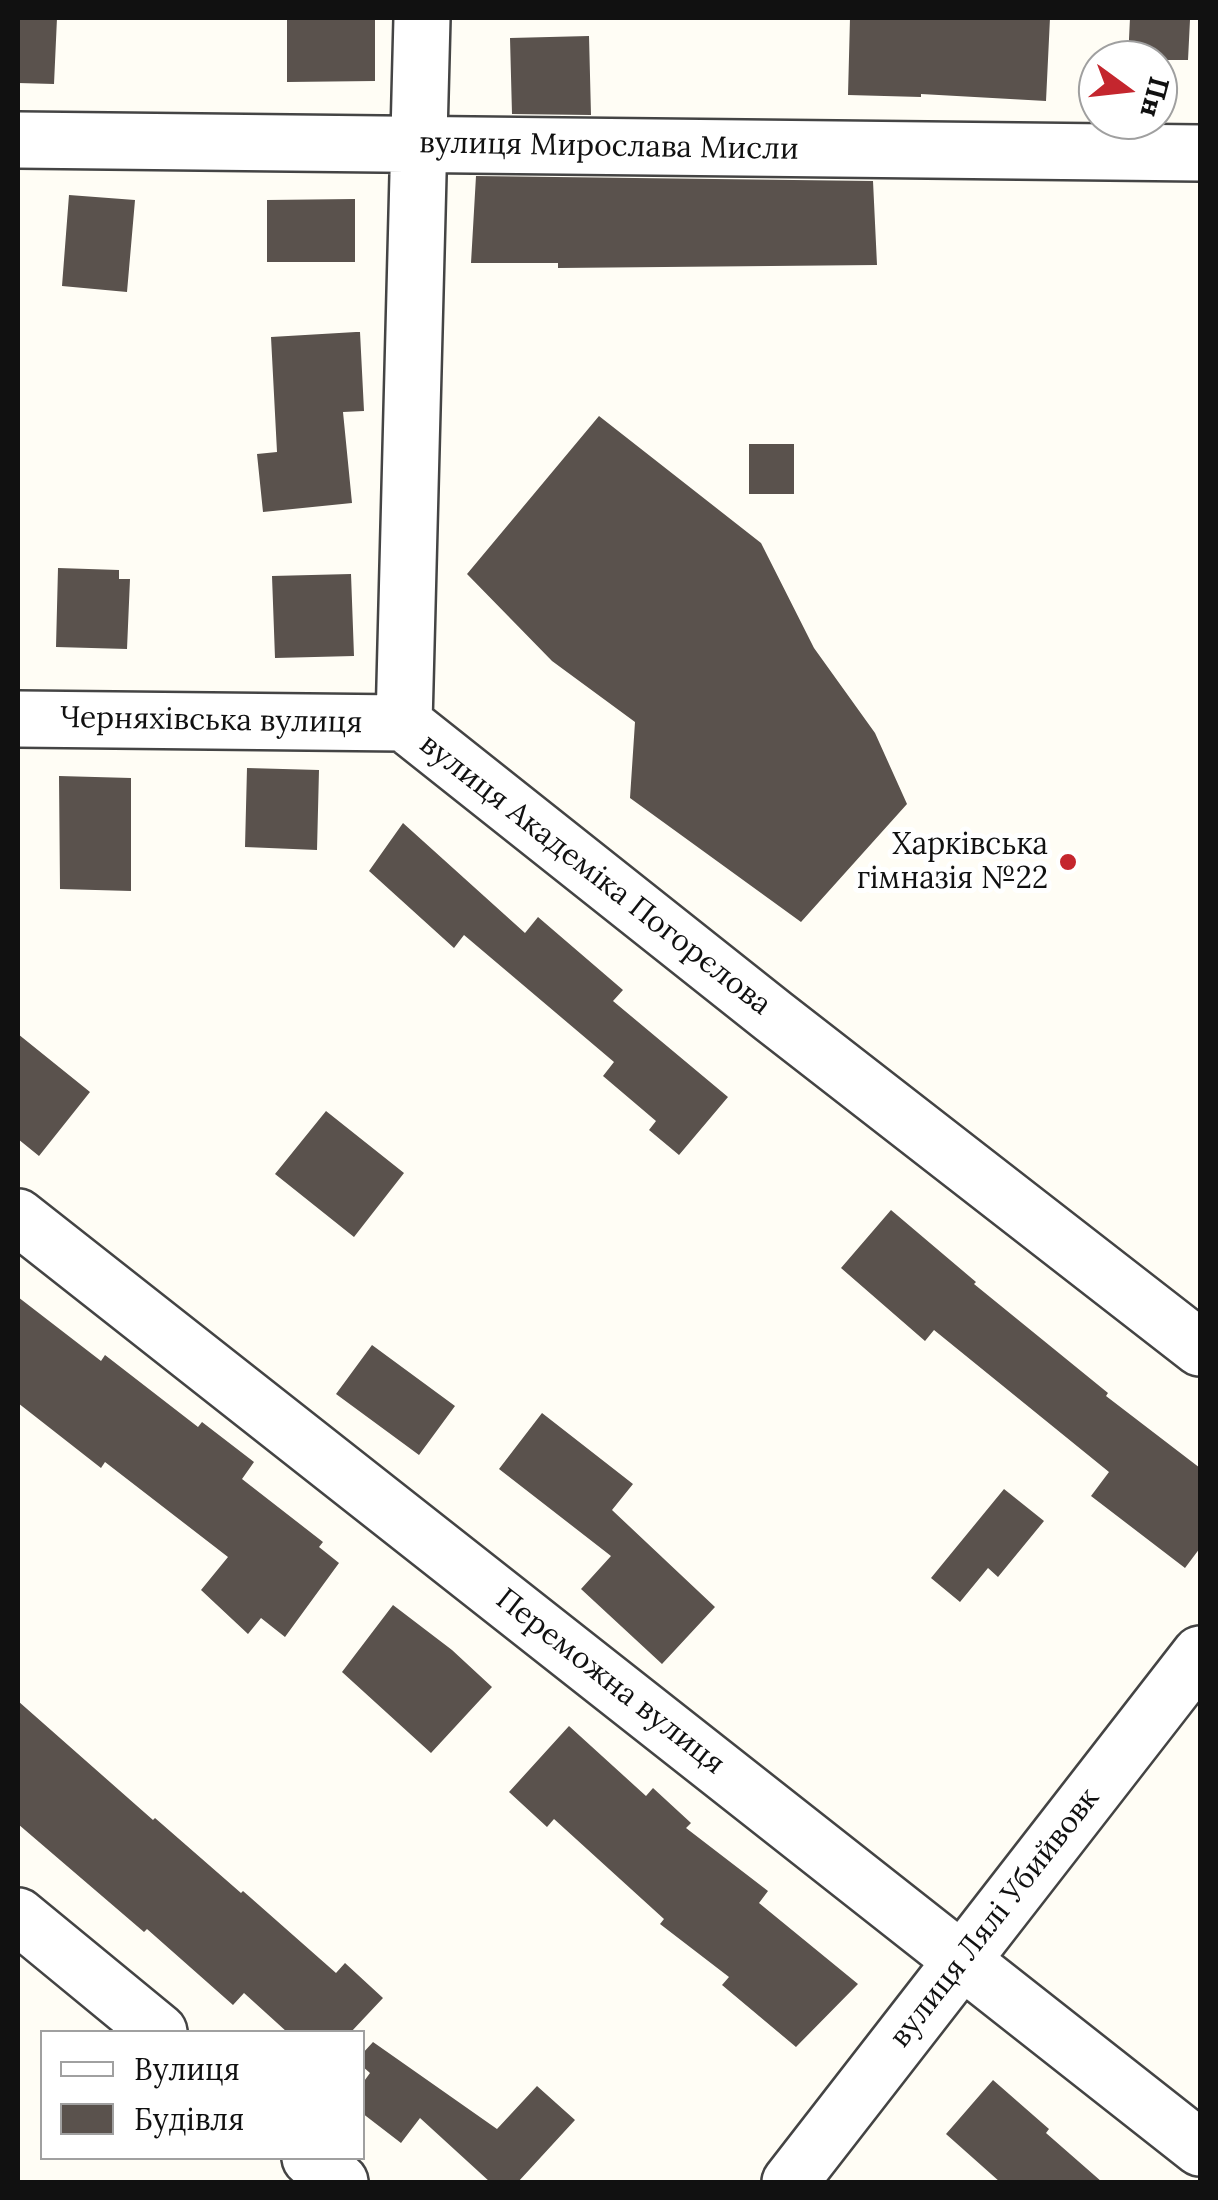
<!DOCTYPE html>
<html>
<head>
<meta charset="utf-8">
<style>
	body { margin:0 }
	#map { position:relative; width:1218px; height:2200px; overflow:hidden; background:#fffdf5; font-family:Lora,serif }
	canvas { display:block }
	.frame { position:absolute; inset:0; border:20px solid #111; pointer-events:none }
	.legend { position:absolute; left:40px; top:2030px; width:325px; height:130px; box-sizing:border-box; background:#fff; border:2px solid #a0a0a0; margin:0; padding:12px 18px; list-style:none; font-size:30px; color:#111 }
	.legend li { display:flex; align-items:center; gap:20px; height:50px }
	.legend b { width:50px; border:2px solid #a0a0a0 }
	.north { position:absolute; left:1078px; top:40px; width:100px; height:100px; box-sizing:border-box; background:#fff; border:2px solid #a0a0a0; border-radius:50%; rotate:105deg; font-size:28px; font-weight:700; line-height:40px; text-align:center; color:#111 }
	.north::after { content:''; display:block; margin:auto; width:35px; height:45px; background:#c4262e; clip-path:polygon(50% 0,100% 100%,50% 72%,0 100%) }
</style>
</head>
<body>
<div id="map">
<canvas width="1218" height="2200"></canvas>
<div class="frame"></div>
<ul class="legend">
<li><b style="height:12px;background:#fff"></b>Вулиця</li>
<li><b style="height:28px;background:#5a524d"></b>Будівля</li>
</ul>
<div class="north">Пн</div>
</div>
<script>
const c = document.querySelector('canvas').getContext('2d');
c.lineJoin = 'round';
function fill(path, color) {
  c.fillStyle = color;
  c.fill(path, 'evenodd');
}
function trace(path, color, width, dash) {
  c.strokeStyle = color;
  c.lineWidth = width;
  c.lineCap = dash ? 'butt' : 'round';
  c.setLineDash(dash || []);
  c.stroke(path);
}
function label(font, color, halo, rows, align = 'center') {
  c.font = font + ' Lora,serif';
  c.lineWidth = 10;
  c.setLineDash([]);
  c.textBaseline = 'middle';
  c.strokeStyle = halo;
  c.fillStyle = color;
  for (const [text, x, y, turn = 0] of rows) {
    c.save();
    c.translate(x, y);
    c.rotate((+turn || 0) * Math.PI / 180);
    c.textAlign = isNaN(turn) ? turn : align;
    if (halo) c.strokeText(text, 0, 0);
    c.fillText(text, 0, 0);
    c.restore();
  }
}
fill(new Path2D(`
	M 18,18 L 57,18 L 54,84 L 18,83 Z
	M 850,18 L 1050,18 L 1046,101 L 921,94 L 921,97 L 848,95 Z
	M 1130,18 L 1190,20 L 1188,60 L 1128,60 Z
	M 287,19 L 375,19 L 375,81 L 287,82 Z
	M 589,36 L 591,115 L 512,114 L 510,38 Z
	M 476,176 L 873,181 L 877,265 L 558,268 L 558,263 L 471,263 Z
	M 69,195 L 135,200 L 127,292 L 62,286 Z
	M 355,199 L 355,262 L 267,262 L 267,200 Z
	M 356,332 L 360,332 L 364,411 L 343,412 L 352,503 L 263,512 L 257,454 L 277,452 L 271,337 Z
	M 599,416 L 761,543 L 814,648 L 875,733 L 907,804 L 801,922 L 630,798 L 635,722 L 552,661 L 467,574 Z
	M 749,444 L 794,444 L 794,494 L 749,494 Z
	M 58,568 L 119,570 L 119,579 L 130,579 L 127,649 L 56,647 Z
	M 351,574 L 354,656 L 275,658 L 272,576 Z
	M 247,768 L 319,770 L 317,850 L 245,847 Z
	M 59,776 L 131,778 L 131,891 L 60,889 Z
	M 403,823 L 525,933 L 538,917 L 623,990 L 613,1001 L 728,1097 L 679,1155 L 649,1130 L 656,1121 L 603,1076 L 614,1062 L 464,935 L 454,948 L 369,871 Z
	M 18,1034 L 90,1092 L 39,1156 L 18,1139 Z
	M 326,1111 L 404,1173 L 354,1237 L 275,1174 Z
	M 891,1210 L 976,1282 L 974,1284 L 1108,1393 L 1106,1396 L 1200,1468 L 1200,1548 L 1185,1568 L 1091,1496 L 1109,1472 L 934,1330 L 925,1341 L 841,1268 Z
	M 18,1297 L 101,1361 L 105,1355 L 198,1427 L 202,1422 L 254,1462 L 242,1479 L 323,1542 L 319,1547 L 339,1563 L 285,1637 L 261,1618 L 248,1634 L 201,1590 L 228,1557 L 105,1462 L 101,1468 L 18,1403 Z
	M 372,1345 L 455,1406 L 419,1455 L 336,1394 Z
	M 542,1413 L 633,1484 L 612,1510 L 715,1607 L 662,1664 L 581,1589 L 611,1556 L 499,1469 Z
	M 1004,1489 L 1044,1521 L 998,1577 L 988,1568 L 960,1602 L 931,1578 Z
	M 393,1605 L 452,1650 L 492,1687 L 431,1753 L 342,1672 Z
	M 18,1701 L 153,1820 L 155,1818 L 241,1893 L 243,1891 L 336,1973 L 345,1963 L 383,1998 L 351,2032 L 287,2032 L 244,1993 L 233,2005 L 147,1929 L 144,1932 L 18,1824 Z
	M 569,1726 L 646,1796 L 653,1788 L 691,1823 L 686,1828 L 768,1891 L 759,1903 L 858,1984 L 796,2047 L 722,1985 L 729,1977 L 660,1924 L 664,1919 L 554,1819 L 547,1827 L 509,1792 Z
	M 373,2042 L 497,2129 L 537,2086 L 575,2120 L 518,2182 L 490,2182 L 420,2118 L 401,2143 L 362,2113 L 362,2084 L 370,2073 L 362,2066 L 362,2054 Z
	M 993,2080 L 1049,2129 L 1046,2133 L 1102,2182 L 1000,2182 L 946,2134 Z`), '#5a524d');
const minor = new Path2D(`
	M 422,18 L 404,723 L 773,1016 L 1200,1348
	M 18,140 L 1200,153
	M 18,719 L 404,723
	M 18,1217 L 1200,2148
	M 18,1916 L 159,2032
	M 310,2158 L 340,2182
	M 790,2182 L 1200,1654`);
trace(minor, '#444', 60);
trace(minor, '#fff', 55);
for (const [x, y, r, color] of [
	[1068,862,10,"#c4262e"]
]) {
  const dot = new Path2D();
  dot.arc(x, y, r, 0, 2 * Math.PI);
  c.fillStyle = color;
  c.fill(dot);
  trace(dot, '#fff', 4);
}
label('30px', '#111', '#fff', [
	["вулиця Мирослава Мисли",609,147,1],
	["Черняхівська вулиця",211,721,1],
	["вулиця Академіка Погорєлова",595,875,38],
	["Переможна вулиця",610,1682,38],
	["вулиця Лялі Убийвовк",995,1918,-52]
]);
label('30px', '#111', '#fff', [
	["Харківська",1048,845],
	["гімназія №22",1048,879]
], 'right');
</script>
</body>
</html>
